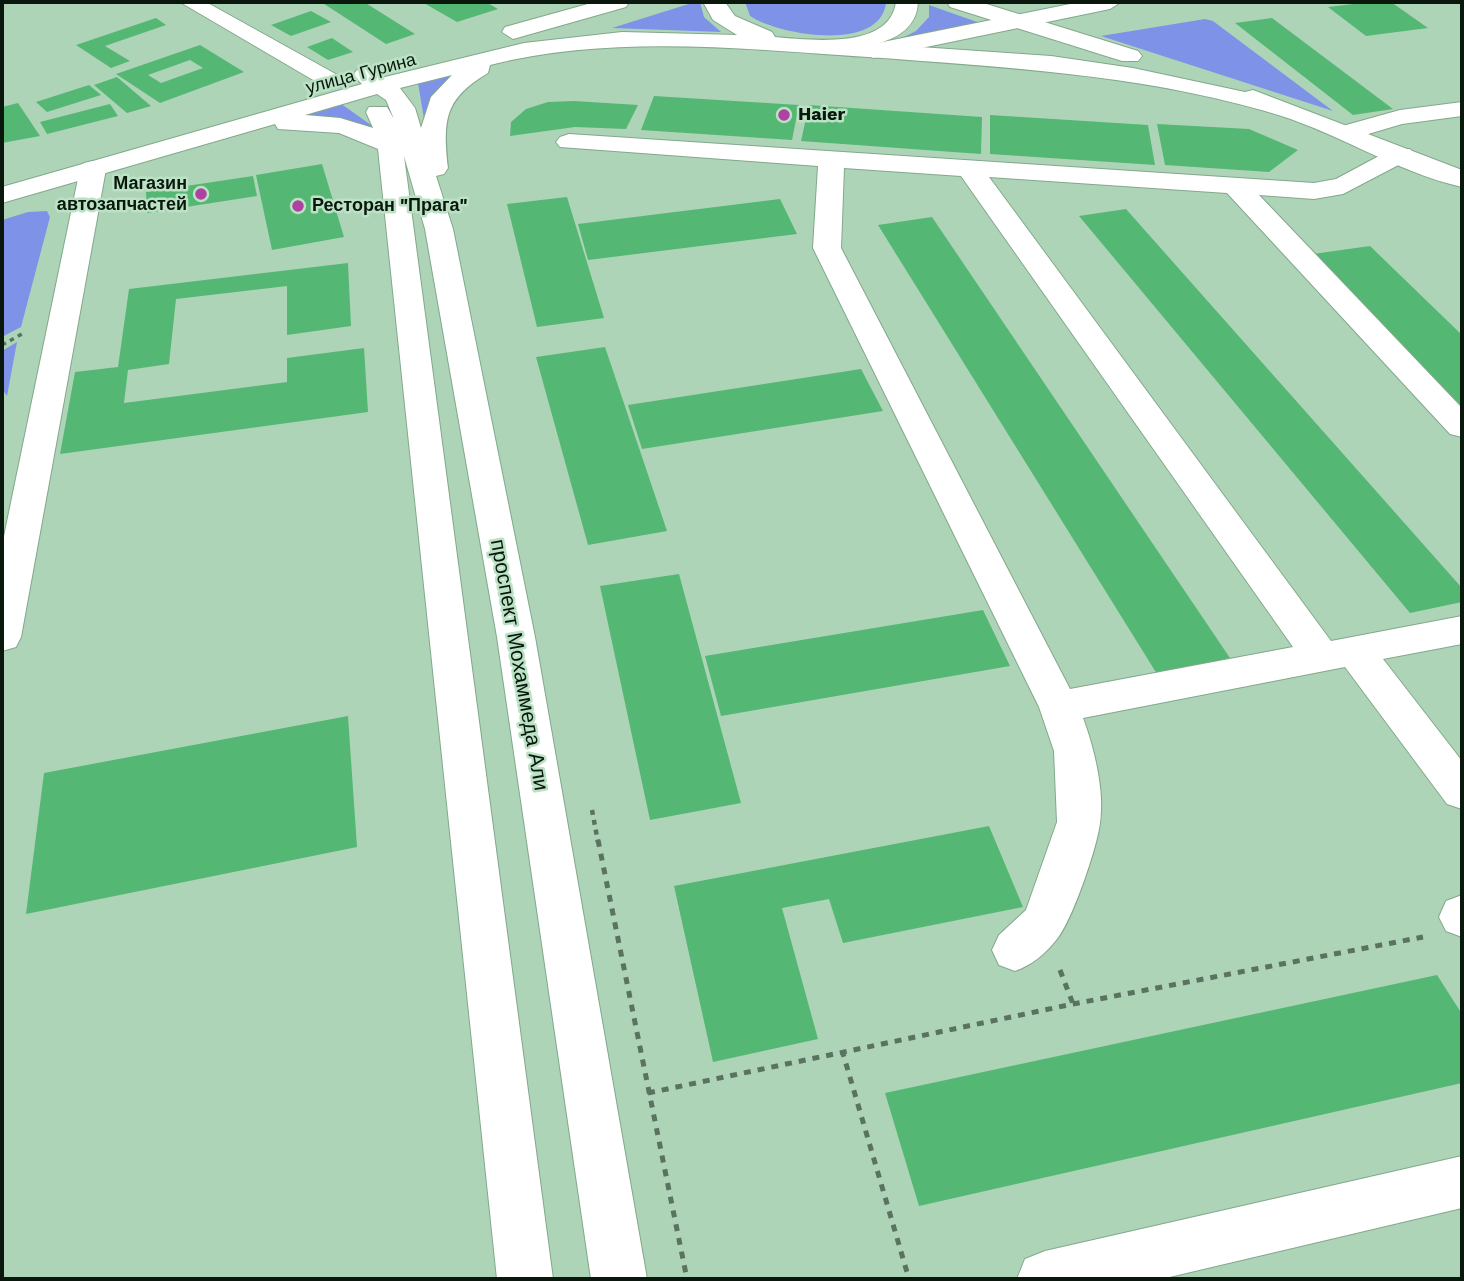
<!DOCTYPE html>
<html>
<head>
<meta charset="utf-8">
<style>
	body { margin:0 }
	#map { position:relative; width:1464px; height:1281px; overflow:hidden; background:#aed4b7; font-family:"Work Sans",sans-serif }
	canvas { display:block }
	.frame { position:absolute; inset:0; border:4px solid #09170d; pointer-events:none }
</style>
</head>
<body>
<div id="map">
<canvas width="1464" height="1281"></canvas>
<div class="frame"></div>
</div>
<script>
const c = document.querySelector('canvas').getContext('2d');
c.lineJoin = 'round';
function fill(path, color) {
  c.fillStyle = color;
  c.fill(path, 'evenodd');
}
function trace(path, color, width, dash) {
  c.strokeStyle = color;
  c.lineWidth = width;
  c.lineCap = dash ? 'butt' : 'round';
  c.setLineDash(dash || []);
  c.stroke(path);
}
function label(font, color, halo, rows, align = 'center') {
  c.font = font + ' "Work Sans",sans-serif';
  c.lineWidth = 5;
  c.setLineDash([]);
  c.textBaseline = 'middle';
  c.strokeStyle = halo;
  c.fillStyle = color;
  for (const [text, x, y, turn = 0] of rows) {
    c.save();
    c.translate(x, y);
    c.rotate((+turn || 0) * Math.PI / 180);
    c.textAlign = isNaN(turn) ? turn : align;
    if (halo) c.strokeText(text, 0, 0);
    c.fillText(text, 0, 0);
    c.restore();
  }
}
fill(new Path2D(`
	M 695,2 L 700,2 L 704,17 L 721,32 L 612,28 Z
	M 745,2 L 885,2 L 886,3 C 880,53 778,35 750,16 Z
	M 929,5 L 980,23 L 900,39 L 916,31 L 929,17 Z
	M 1205,19 L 1213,21 L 1333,111 L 1101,36 Z
	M 461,71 L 427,137 L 418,83 Z
	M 340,103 L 378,130 L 281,120 Z
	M 47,211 L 50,217 L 21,327 L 2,337 L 2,220 L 28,212 Z
	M 17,342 L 7,396 L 2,389 L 2,351 Z`), '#7e93e8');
fill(new Path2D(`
	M 321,2 L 364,2 L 415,34 L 386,44 Z
	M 422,2 L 486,2 L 498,9 L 457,22 Z
	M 1370,2 L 1391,2 L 1428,28 L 1366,36 L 1328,7 Z
	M 311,11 L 331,22 L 291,36 L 271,25 Z
	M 156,18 L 166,25 L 105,46 L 130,61 L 111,68 L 76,45 Z
	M 1272,18 L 1393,109 L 1353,115 L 1235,23 Z
	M 332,38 L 353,52 L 328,60 L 307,47 Z
	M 200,45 L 244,72 L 160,103 L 116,74 ZM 190,60 L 203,68 L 161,83 L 148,75 Z
	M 117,77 L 151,106 L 127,113 L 94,85 Z
	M 89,85 L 101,95 L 47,112 L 36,102 Z
	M 654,96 L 799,105 L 792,140 L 641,130 Z
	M 574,101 L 638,105 L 626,129 L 575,127 L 510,136 L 511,122 L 526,109 L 548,102 Z
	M 18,103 L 40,136 L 2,143 L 2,107 Z
	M 110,104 L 118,116 L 47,134 L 40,122 Z
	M 809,105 L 982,117 L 981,154 L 801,141 Z
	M 990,115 L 1148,125 L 1155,165 L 990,154 Z
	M 1157,124 L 1249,129 L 1298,150 L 1269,172 L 1165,165 Z
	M 322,164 L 344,237 L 272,250 L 256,175 Z
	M 253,176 L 257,196 L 147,213 L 146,192 Z
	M 567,197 L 604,318 L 537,327 L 507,204 Z
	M 780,199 L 797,234 L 588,260 L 578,224 Z
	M 1126,209 L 1462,588 L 1462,602 L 1410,613 L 1079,216 Z
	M 932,217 L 1230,658 L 1157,674 L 878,225 Z
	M 1370,246 L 1462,335 L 1462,407 L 1313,254 Z
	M 348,263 L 351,326 L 287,335 L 287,286 L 176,299 L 169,364 L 128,370 L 124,403 L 287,382 L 287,358 L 364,348 L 368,412 L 60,454 L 75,372 L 118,367 L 129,289 Z
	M 605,347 L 667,531 L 588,545 L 536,357 Z
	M 861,369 L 883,411 L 642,449 L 628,405 Z
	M 679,574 L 741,803 L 650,820 L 600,586 Z
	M 983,610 L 1010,666 L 721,716 L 705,656 Z
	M 348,716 L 357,847 L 26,914 L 44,773 Z
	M 989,826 L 1023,907 L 843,943 L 829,899 L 782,908 L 818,1039 L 713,1062 L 674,886 Z
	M 1437,975 L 1462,1014 L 1462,1083 L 919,1206 L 885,1093 Z`), '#55b774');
const minor = new Path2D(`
	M 180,2 L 206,2 L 341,77 L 345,82 L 341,87 L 325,87 Z
	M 1080,2 L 1121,2 L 1110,9 L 873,58 L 862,51 L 873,44 Z
	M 1462,102 L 1462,116 L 1402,124 L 1348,140 L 1339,137 L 1335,132 L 1339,127 L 1400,110 Z
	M 569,134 L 1314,183 L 1336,179 L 1392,149 L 1410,149 L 1414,154 L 1410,159 L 1343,194 L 1314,199 L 1259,195 L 1462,408 L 1462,437 L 1450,434 L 1227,193 L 989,177 L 1331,641 L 1462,616 L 1462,644 L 1383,659 L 1462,761 L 1462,809 L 1447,804 L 1345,667 L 1083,718 C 1094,748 1105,791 1100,823 C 1097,848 1072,921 1057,939 C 1045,954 1032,965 1015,971 L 999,965 L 992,950 L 999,935 L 1026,910 L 1057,822 L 1054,751 L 1039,707 L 813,248 L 818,166 L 560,147 L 556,142 L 560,137 ZM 844,168 L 961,176 L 1293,647 L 1070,689 L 841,248 Z
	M 93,161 L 102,163 L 106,169 L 21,637 L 16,647 L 2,651 L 2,546 L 80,169 L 84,163 Z
	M 1462,895 L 1462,937 L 1446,931 L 1439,917 L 1446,901 Z
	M 1462,1156 L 1462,1208 L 1161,1279 L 1017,1279 L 1025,1259 L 1045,1251 Z`);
const major = new Path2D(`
	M 595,2 L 629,2 L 626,7 L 513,39 L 502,32 L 505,27 Z
	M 703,2 L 725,2 L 735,16 L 772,32 L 775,37 C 810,40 890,50 896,2 L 918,2 C 917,27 898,38 876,44 L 1051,56 L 1133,68 L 1245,92 L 1253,90 L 1462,170 L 1462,187 C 1395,172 1332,129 1265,111 C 1136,74 1002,67 868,57 C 742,49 614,34 490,65 L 488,73 C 444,99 443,120 448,168 L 444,174 L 436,176 L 453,229 L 535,637 L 647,1279 L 591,1279 L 497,637 L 425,229 L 404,156 L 553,1279 L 497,1279 L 378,149 L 339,133 L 278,129 L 275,124 L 2,203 L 2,187 L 362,84 L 353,75 L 357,70 L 365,68 L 385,77 L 524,43 L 622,32 L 737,35 L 713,20 ZM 452,75 L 431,97 L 421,128 L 415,108 L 400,88 ZM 377,94 L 386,100 L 394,119 L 387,107 L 369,107 L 366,112 L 373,128 L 340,118 L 305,115 Z
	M 947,2 L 980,2 L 1138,51 L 1142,56 L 1138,61 L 1122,61 L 950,7 Z`);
trace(minor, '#83a88b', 2);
trace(major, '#83a88b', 2);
trace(new Path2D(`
	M 2,345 L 22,334`), '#5a7360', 3.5, [4.5, 4.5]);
trace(new Path2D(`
	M 592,810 L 598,842`), '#5a7360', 4.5, [5, 5]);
trace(new Path2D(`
	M 598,840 L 687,1279
	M 1060,970 L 1073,1004
	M 842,1050 L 909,1279
	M 648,1093 L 1073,1004 L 1423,937`), '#5a7360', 5, [7, 7]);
fill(minor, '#fff');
fill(major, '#fff');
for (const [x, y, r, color] of [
	[784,115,7,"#ad42a2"],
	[201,194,7,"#ad42a2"],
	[298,206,7,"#ad42a2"]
]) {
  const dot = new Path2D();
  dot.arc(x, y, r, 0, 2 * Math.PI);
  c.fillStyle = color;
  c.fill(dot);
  trace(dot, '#bbe2c4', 2.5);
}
label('18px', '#09170d', '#bbe2c4', [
	["улица Гурина",361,74,-15]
]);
label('bold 18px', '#09170d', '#bbe2c4', [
	["Haier",798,115],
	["Магазин",187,184,"right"],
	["автозапчастей",187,205,"right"],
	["Ресторан \"Прага\"",312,206]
], 'left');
label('21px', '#09170d', '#bbe2c4', [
	["проспект Мохаммеда Али",519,665,80]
]);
</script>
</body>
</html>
